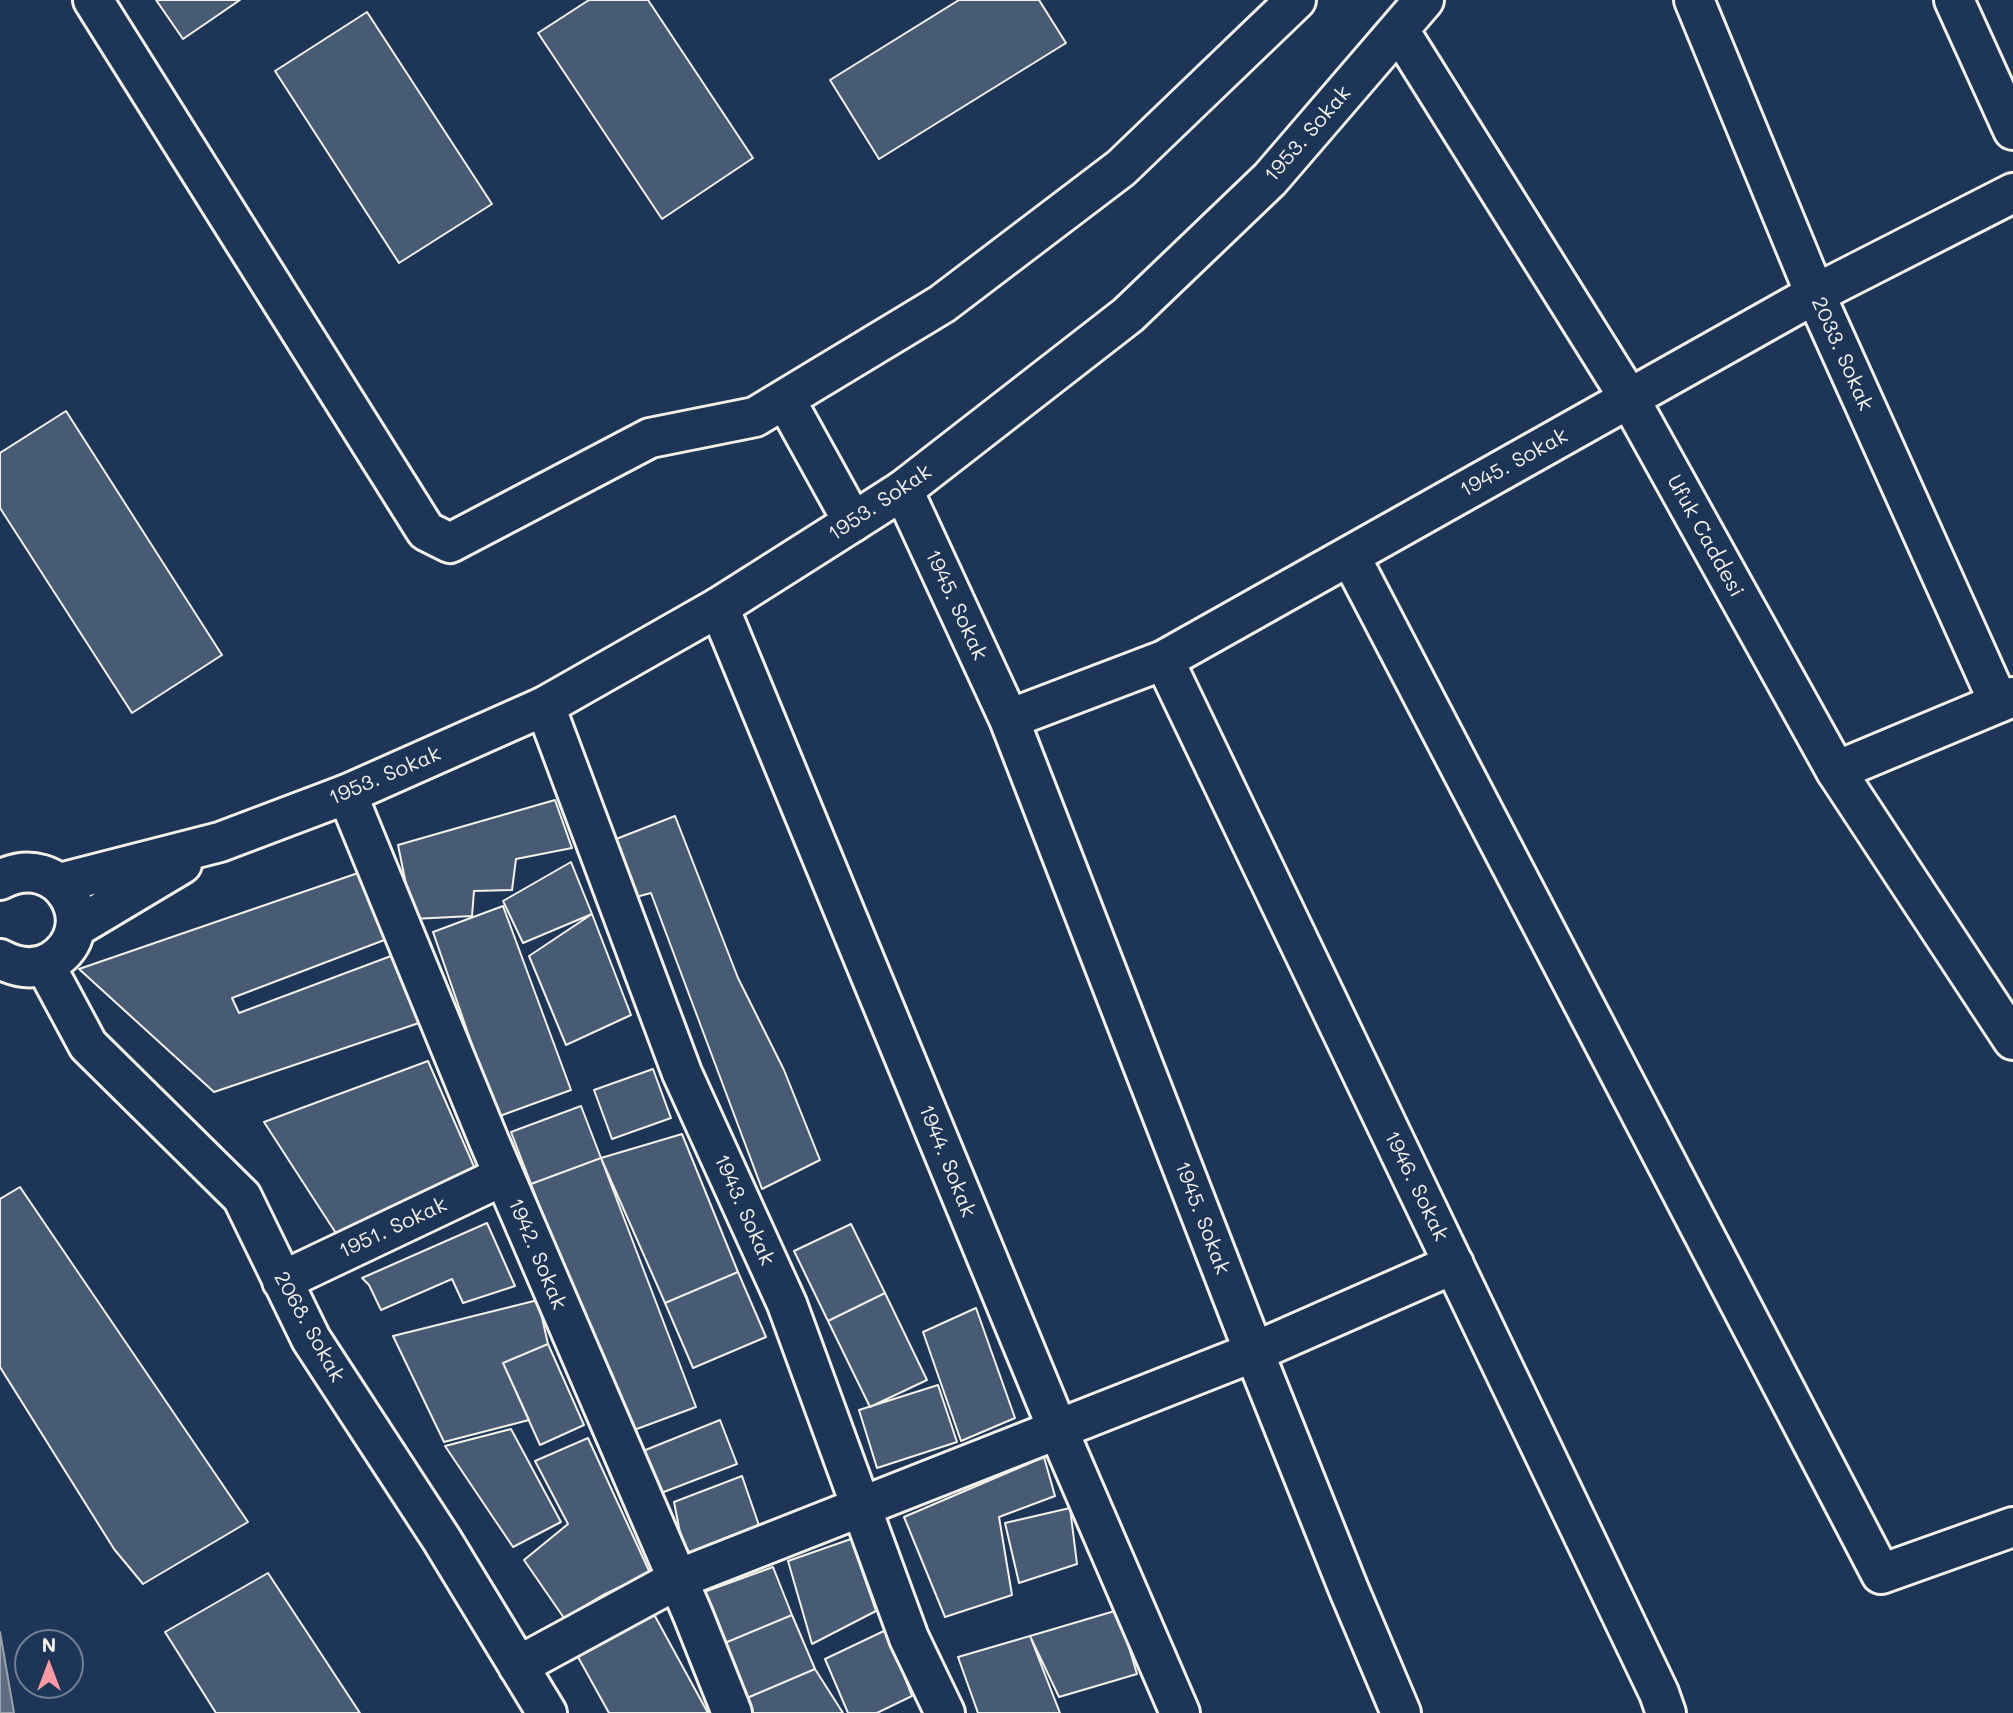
<!DOCTYPE html>
<html>
<head>
<meta charset="utf-8">
<style>
	body { margin:0 }
	#map { position:relative; width:2013px; height:1713px; overflow:hidden; background:#1d3557; font-family:Mali,sans-serif }
	canvas { display:block }
	.north { position:absolute; left:14px; top:1629px; width:70px; height:70px; box-sizing:border-box; background:#1d3557; border:2px solid #738091; border-radius:50%; rotate:0deg; font-size:19px; font-weight:700; line-height:28px; text-align:center; color:#f4f1e8 }
	.north::after { content:''; display:block; margin:auto; width:24px; height:32px; background:#ff9aa2; clip-path:polygon(50% 0,100% 100%,50% 72%,0 100%) }
</style>
</head>
<body>
<div id="map">
<canvas width="2013" height="1713"></canvas>
<div class="north">N</div>
</div>
<script>
const c = document.querySelector('canvas').getContext('2d');
c.lineJoin = 'round';
function fill(path, color) {
  c.fillStyle = color;
  c.fill(path, 'evenodd');
}
function trace(path, color, width, dash) {
  c.strokeStyle = color;
  c.lineWidth = width;
  c.lineCap = dash ? 'butt' : 'round';
  c.setLineDash(dash || []);
  c.stroke(path);
}
function label(font, color, halo, rows, align = 'center') {
  c.font = font + ' Mali,sans-serif';
  c.lineWidth = 7;
  c.setLineDash([]);
  c.textBaseline = 'middle';
  c.strokeStyle = halo;
  c.fillStyle = color;
  for (const [text, x, y, turn = 0] of rows) {
    c.save();
    c.translate(x, y);
    c.rotate((+turn || 0) * Math.PI / 180);
    c.textAlign = isNaN(turn) ? turn : align;
    if (halo) c.strokeText(text, 0, 0);
    c.fillText(text, 0, 0);
    c.restore();
  }
}
const water = new Path2D(`
	M 0,1632 L 14,1713 L 0,1713 Z`);
fill(water, '#5e6d82');
trace(water, '#9aa2ab', 2);
const building = new Path2D(`
	M 156,0 L 240,0 L 183,39 Z
	M 589,0 L 648,0 L 753,158 L 662,219 L 538,33 Z
	M 959,0 L 1039,0 L 1066,43 L 879,159 L 830,80 Z
	M 367,12 L 492,204 L 399,263 L 275,71 Z
	M 66,411 L 222,655 L 132,713 L 0,508 L 0,453 Z
	M 555,800 L 572,848 L 516,859 L 512,890 L 474,891 L 472,916 L 413,919 L 398,845 Z
	M 675,816 L 738,978 L 784,1070 L 820,1160 L 762,1189 L 651,893 L 636,897 L 611,841 Z
	M 571,862 L 592,914 L 523,943 L 503,901 Z
	M 361,872 L 387,939 L 232,998 L 239,1013 L 391,956 L 419,1023 L 214,1092 L 79,969 Z
	M 503,906 L 571,1090 L 497,1117 L 433,932 Z
	M 592,914 L 631,1015 L 566,1045 L 529,956 Z
	M 428,1061 L 479,1178 L 341,1241 L 264,1122 Z
	M 653,1069 L 671,1118 L 612,1139 L 594,1090 Z
	M 581,1106 L 601,1158 L 531,1184 L 511,1132 Z
	M 682,1134 L 738,1272 L 665,1303 L 601,1158 Z
	M 601,1158 L 696,1407 L 626,1433 L 531,1184 Z
	M 20,1187 L 248,1522 L 143,1584 L 114,1549 L 0,1367 L 0,1199 Z
	M 487,1223 L 515,1286 L 463,1303 L 452,1279 L 381,1310 L 369,1285 L 362,1278 Z
	M 851,1224 L 885,1293 L 828,1321 L 794,1251 Z
	M 738,1272 L 766,1337 L 693,1368 L 665,1303 Z
	M 885,1293 L 927,1380 L 870,1407 L 828,1321 Z
	M 538,1300 L 548,1344 L 503,1363 L 529,1420 L 444,1442 L 393,1336 Z
	M 976,1308 L 1015,1418 L 961,1441 L 923,1332 Z
	M 548,1344 L 584,1425 L 540,1445 L 503,1363 Z
	M 938,1385 L 957,1442 L 877,1468 L 859,1410 Z
	M 720,1420 L 737,1464 L 661,1493 L 643,1451 Z
	M 511,1429 L 561,1522 L 513,1547 L 445,1446 Z
	M 588,1438 L 650,1573 L 603,1595 L 564,1618 L 524,1560 L 568,1524 L 535,1461 Z
	M 1044,1457 L 1055,1496 L 999,1517 L 1012,1595 L 945,1617 L 904,1517 Z
	M 742,1476 L 763,1537 L 686,1563 L 674,1502 Z
	M 1070,1508 L 1077,1564 L 1019,1583 L 1005,1523 Z
	M 851,1539 L 876,1611 L 812,1644 L 788,1561 Z
	M 773,1567 L 792,1615 L 720,1645 L 693,1596 Z
	M 268,1573 L 360,1713 L 216,1713 L 165,1632 Z
	M 650,1607 L 708,1713 L 609,1713 L 573,1648 Z
	M 1118,1610 L 1137,1674 L 1059,1697 L 1030,1636 Z
	M 792,1615 L 815,1669 L 747,1698 L 720,1645 Z
	M 886,1630 L 912,1696 L 877,1713 L 848,1713 L 825,1659 Z
	M 1030,1636 L 1060,1713 L 978,1713 L 958,1657 Z
	M 815,1669 L 843,1713 L 734,1713 L 731,1708 L 747,1698 Z`);
fill(building, '#485b74');
trace(building, '#f4f1e8', 2);
const minor = new Path2D(`
	M 93,0 L 426,531 L 450,543 L 650,438 L 755,417 L 942,304 L 1121,168 L 1296,0
	M 1694,0 L 1815,294 L 1999,703
	M 1954,0 L 2013,130
	M 785,399 L 853,522
	M 903,490 L 1009,719 L 1254,1352 L 1349,1590 L 1401,1713
	M 1350,556 L 1881,1574 L 2013,1527
	M 719,607 L 1058,1430 L 1180,1713
	M 1164,660 L 1659,1693 L 1666,1713
	M 545,706 L 682,1073 L 787,1304 L 909,1638 L 945,1713
	M 1009,719 L 1164,660 L 1815,294 L 2013,193
	M 1836,771 L 2013,697
	M 347,794 L 489,1141 L 693,1615 L 732,1713
	M 45,965 L 88,1045 L 242,1197 L 311,1339 L 442,1540 L 547,1713
	M 282,1281 L 503,1176
	M 518,1666 L 678,1579 L 1254,1352 L 1454,1264`);
const major = new Path2D(`
	M 1399,30 L 1629,398 L 1836,771 L 2013,1040
	M 0,880 C 61,848 105,928 52,961 C 35,971 17,968 0,959
	M 60,883 L 220,842 L 347,794 L 545,706 L 719,607 L 853,522 L 903,490 L 1128,315 L 1270,179 L 1424,0
	M 75,928 L 182,864`);
trace(minor, '#f4f1e8', 44);
trace(major, '#f4f1e8', 44);
trace(minor, '#1d3557', 38);
trace(major, '#1d3557', 38);
label('21px', '#f4f1e8', '#1d3557', [
	["1953. Sokak",1308,134,-49],
	["2033. Sokak",1842,354,66],
	["1945. Sokak",1514,463,-29],
	["1953. Sokak",880,503,-34],
	["Ufuk Caddesi",1705,536,61],
	["1945. Sokak",956,605,65],
	["1953. Sokak",385,776,-23],
	["1944. Sokak",947,1161,68],
	["1946. Sokak",1416,1186,64],
	["1943. Sokak",744,1210,66],
	["1945. Sokak",1202,1218,69],
	["1951. Sokak",393,1228,-25],
	["1942. Sokak",537,1254,67],
	["2068. Sokak",309,1327,61]
]);
</script>
</body>
</html>
